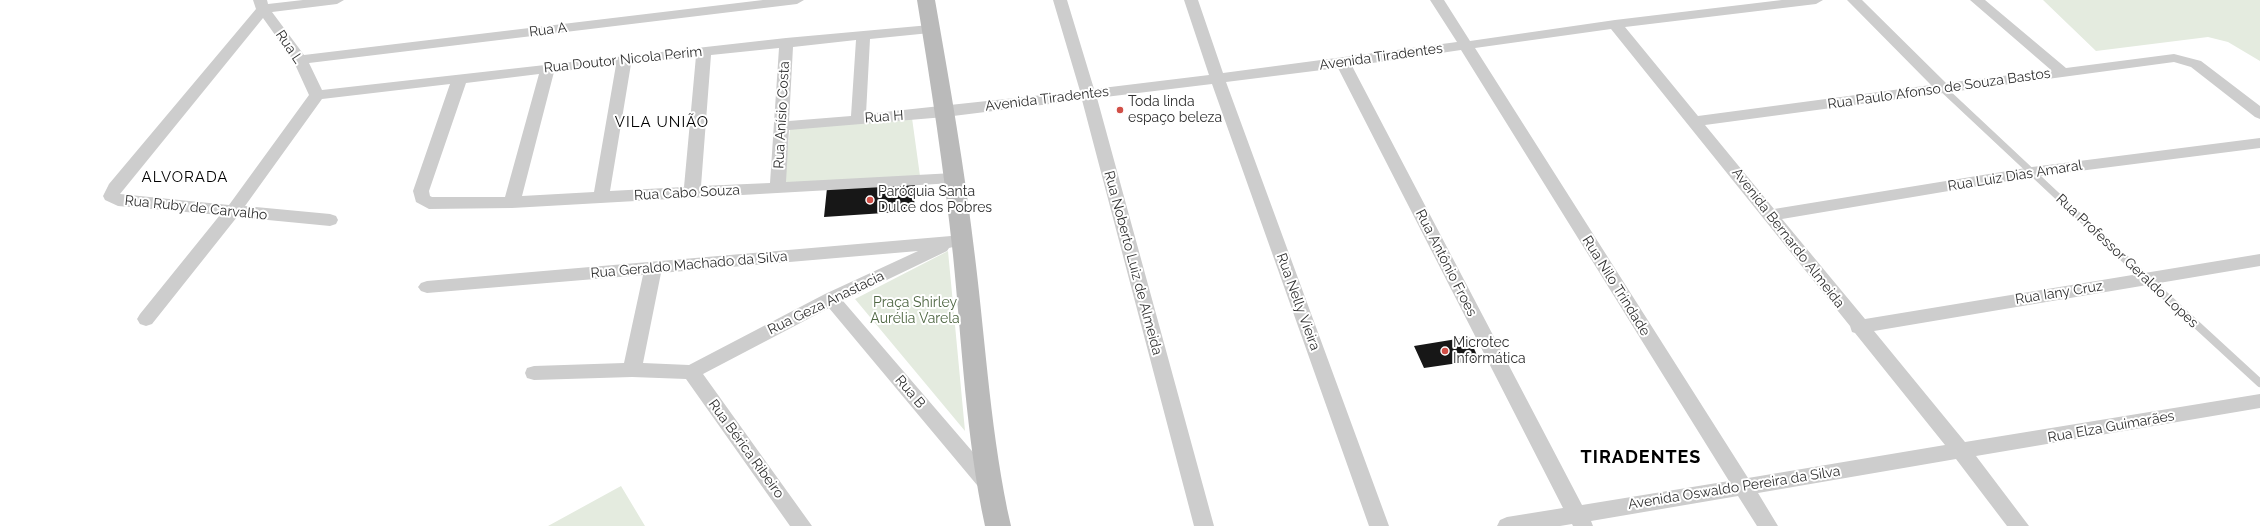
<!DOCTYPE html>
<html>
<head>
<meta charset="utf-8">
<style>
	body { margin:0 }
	canvas { display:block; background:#fff }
</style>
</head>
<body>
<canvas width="2260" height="526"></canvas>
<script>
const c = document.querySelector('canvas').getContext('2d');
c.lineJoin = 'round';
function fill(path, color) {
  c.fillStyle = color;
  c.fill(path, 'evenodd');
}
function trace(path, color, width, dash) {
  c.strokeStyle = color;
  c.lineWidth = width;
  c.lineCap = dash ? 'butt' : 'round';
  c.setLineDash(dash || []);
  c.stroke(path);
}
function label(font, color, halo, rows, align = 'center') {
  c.font = font + ' Raleway,sans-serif';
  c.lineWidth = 4;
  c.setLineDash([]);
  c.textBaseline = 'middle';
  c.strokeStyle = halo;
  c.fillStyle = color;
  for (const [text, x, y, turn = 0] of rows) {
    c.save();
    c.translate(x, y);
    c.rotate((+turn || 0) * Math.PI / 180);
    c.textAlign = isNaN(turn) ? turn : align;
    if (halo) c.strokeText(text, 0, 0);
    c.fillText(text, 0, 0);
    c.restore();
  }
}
fill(new Path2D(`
	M 2043,0 L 2260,0 L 2260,61 L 2228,42 L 2208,37 L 2096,51 Z
	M 912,118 L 920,176 L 784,183 L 790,129 Z
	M 948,251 L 965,431 L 855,299 Z
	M 621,486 L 645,526 L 548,526 Z`), '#e4ebdf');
fill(new Path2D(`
	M 915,182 L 914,211 L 824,217 L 827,188 Z
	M 1469,337 L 1479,360 L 1424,368 L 1414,346 Z`), '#171717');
trace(new Path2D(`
	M 1942,88 L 2101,237`), '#cdcdcd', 7);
trace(new Path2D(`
	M 2100,236 L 2260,383`), '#cdcdcd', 8);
fill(new Path2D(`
	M 253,0 L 267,0 L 268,4 L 303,0 L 344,0 L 337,4 L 272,12 L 304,55 L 763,0 L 804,0 L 797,4 L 309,63 L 322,90 L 786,38 L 930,25 L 935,26 L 937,29 L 930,33 L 870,39 L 866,114 L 1080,91 L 1053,0 L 1067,0 L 1094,89 L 1209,75 L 1184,0 L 1198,0 L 1223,73 L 1457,42 L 1430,0 L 1444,0 L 1470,41 L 1615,20 L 1782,0 L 1823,0 L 1816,4 L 1625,27 L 1698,116 L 1931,85 L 1847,0 L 1862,0 L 1946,83 L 2051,70 L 1970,0 L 1985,0 L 2066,68 L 2174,54 L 2201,61 L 2260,106 L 2260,119 L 2255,117 L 2191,67 L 2174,62 L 1705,125 L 1774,209 L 2032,167 L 2260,138 L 2260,148 L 2032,177 L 1782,219 L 1865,319 L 2260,254 L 2260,266 L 1874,331 L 1965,442 L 2260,394 L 2260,408 L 1976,456 L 2029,526 L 2007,526 L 1956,459 L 1758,493 L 1778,526 L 1757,526 L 1738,496 L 1591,521 L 1593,526 L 1573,526 L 1572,524 L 1560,526 L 1497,526 L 1500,520 L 1507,517 L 1563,508 L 1338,68 L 1226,82 L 1389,526 L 1369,526 L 1212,84 L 1097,98 L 1214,526 L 1194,526 L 1082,100 L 945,117 L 789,130 L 786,182 L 954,173 L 960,174 L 962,178 L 960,182 L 954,183 L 512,208 L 429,209 L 416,202 L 413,191 L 450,84 L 322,99 L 245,206 L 330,214 L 336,216 L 338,220 L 336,224 L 330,226 L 237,217 L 152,324 L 146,326 L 140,324 L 137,319 L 140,314 L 220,215 L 118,206 L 105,200 L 103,196 L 109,184 L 256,9 ZM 263,18 L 293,60 L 309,95 L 229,205 L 120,194 ZM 1611,29 L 1850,326 L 1852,332 L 1855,333 L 1945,445 L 1748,478 L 1475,48 ZM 856,40 L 851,116 L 789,121 L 793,47 ZM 779,48 L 770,183 L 701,186 L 711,55 ZM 1461,50 L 1729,481 L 1582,505 L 1352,66 ZM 696,56 L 684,187 L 610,191 L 631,64 ZM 616,65 L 594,192 L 522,196 L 554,72 ZM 539,74 L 505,197 L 432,197 L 430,196 L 429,191 L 466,83 Z
	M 951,236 L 957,238 L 959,242 L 957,246 L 949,248 L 947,251 L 843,301 L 996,479 L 999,485 L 996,491 L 989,493 L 982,491 L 829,308 L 703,374 L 812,526 L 790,526 L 686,379 L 632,377 L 534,380 L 527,378 L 525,373 L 527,368 L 534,366 L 624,363 L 643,275 L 427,293 L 421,291 L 418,287 L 421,283 L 427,281 ZM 918,251 L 825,294 L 689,365 L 643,363 L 661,273 Z`), '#cdcdcd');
fill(new Path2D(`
	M 917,0 L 935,0 C 950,85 965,171 975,257 C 986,346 991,438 1011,526 L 985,526 C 966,437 962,345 953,255 C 944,170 931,85 917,0 Z`), '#bababa');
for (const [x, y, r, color] of [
	[1120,110,4,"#d14f47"],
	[870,200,4,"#d14f47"],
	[1445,351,4,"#d14f47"]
]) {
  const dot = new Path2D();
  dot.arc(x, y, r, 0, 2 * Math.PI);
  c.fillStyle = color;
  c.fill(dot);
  trace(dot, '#fff', 1.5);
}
label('14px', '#303030', '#fff', [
	["Rua A",548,30,-7],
	["Rua L",289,47,56],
	["Avenida Tiradentes",1381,57,-8],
	["Rua Doutor Nicola Perim",623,60,-6],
	["Rua Paulo Afonso de Souza Bastos",1939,89,-8],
	["Avenida Tiradentes",1047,99,-7],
	["Rua Anísio Costa",782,115,-87],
	["Rua H",884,117,-4],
	["Rua Luiz Dias Amaral",2015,176,-9],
	["Rua Cabo Souza",687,193,-3],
	["Rua Ruby de Carvalho",196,208,6],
	["Avenida Bernardo Almeida",1788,238,52],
	["Rua Professor Geraldo Lopes",2127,261,43],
	["Rua Noberto Luiz de Almeida",1133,263,75],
	["Rua Antônio Froes",1446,263,63],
	["Rua Geraldo Machado da Silva",689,265,-5],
	["Rua Nilo Trindade",1616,286,58],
	["Rua Iany Cruz",2059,293,-9],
	["Rua Nelly Vieira",1298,302,70],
	["Rua Geza Anastacia",826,303,-26],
	["Rua B",910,392,50],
	["Rua Elza Guimarães",2111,427,-10],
	["Rua Bérica Ribeiro",746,449,54],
	["Avenida Oswaldo Pereira da Silva",1734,488,-9]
]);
label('14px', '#303030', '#fff', [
	["Toda linda",1128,102],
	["espaço beleza",1128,118],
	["Paróquia Santa",878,192],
	["Dulce dos Pobres",878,208],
	["Microtec",1453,343],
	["Informática",1453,359]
], 'left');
label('14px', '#4e6642', '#fff', [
	["Praça Shirley",915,303],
	["Aurélia Varela",915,319]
]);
c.letterSpacing = '1px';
label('15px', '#000', '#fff', [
	["VILA UNIÃO",662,122],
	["ALVORADA",185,177]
]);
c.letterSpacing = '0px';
c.letterSpacing = '1px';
label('bold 18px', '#000', '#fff', [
	["TIRADENTES",1641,458]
]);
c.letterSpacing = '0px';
</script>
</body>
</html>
